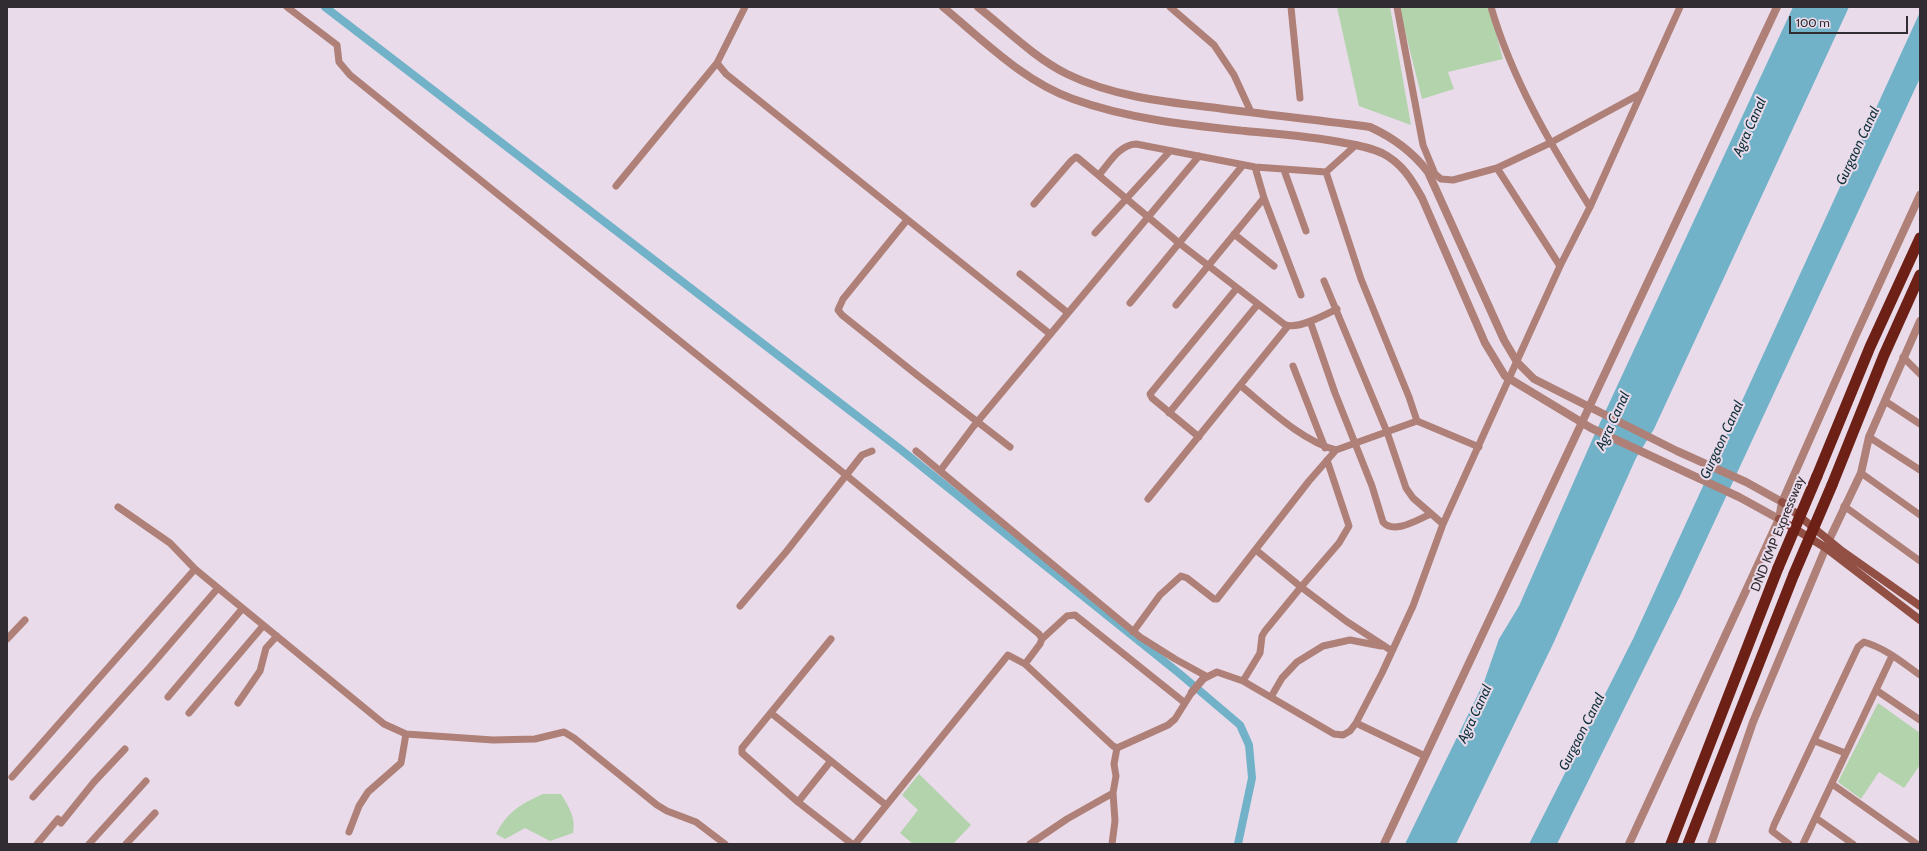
<!DOCTYPE html>
<html>
<head>
<meta charset="utf-8">
<style>
	body { margin:0 }
	#map { position:relative; width:1927px; height:851px; overflow:hidden; background:#e9dbea; font-family:Cabin,sans-serif }
	canvas { display:block }
	.frame { position:absolute; inset:0; border:8px solid #312c32; pointer-events:none }
	.scale { position:absolute; left:1789px; top:16px; width:119px; height:18px; box-sizing:border-box; border:2px solid #312c32; border-top:0; padding-left:5px; font-size:12px; line-height:14px; white-space:nowrap; color:#312c32; -webkit-text-stroke:3px #e9dbea; paint-order:stroke }
</style>
</head>
<body>
<div id="map">
<canvas width="1927" height="851"></canvas>
<div class="frame"></div>
<div class="scale">100 m</div>
</div>
<script>
const c = document.querySelector('canvas').getContext('2d');
c.lineJoin = 'round';
function fill(path, color) {
  c.fillStyle = color;
  c.fill(path, 'evenodd');
}
function trace(path, color, width, dash) {
  c.strokeStyle = color;
  c.lineWidth = width;
  c.lineCap = dash ? 'butt' : 'round';
  c.setLineDash(dash || []);
  c.stroke(path);
}
function label(font, color, halo, rows, align = 'center') {
  c.font = font + ' Cabin,sans-serif';
  c.lineWidth = 4;
  c.setLineDash([]);
  c.textBaseline = 'middle';
  c.strokeStyle = halo;
  c.fillStyle = color;
  for (const [text, x, y, turn = 0] of rows) {
    c.save();
    c.translate(x, y);
    c.rotate((+turn || 0) * Math.PI / 180);
    c.textAlign = isNaN(turn) ? turn : align;
    if (halo) c.strokeText(text, 0, 0);
    c.fillText(text, 0, 0);
    c.restore();
  }
}
fill(new Path2D(`
	M 1337,7 L 1390,7 L 1411,125 L 1359,106 Z
	M 1399,7 L 1489,7 L 1503,59 L 1448,72 L 1454,89 L 1422,99 Z
	M 1878,703 L 1920,733 L 1920,765 L 1904,788 L 1879,772 L 1861,799 L 1838,782 Z
	M 919,774 L 971,825 L 953,844 L 913,844 L 900,833 L 918,810 L 902,795 Z
	M 543,794 L 561,794 C 569,807 576,818 573,833 L 550,841 L 525,828 L 505,839 L 496,834 C 508,811 521,804 543,794 Z`), '#b3d3ac');
fill(new Path2D(`
	M 1793,7 L 1849,7 L 1654,429 L 1636,458 L 1553,644 L 1456,844 L 1405,844 L 1484,682 L 1499,639 L 1519,606 L 1593,438 Z
	M 1920,12 L 1920,78 L 1680,596 L 1557,844 L 1529,844 L 1633,639 Z`), '#71b2c9');
trace(new Path2D(`
	M 325,7 L 900,449 L 1180,674 L 1240,725 L 1249,745 L 1252,778 L 1238,844`), '#71b2c9', 8);
trace(new Path2D(`
	M 287,7 L 337,45 L 339,62 L 350,75 L 846,475 L 1039,634 L 1042,639 L 1040,644 L 1025,664
	M 745,7 L 717,63 L 726,74 L 1050,334
	M 1170,7 L 1214,45 L 1234,75 L 1251,112
	M 1291,7 L 1300,98
	M 1397,7 L 1423,145 L 1435,174 L 1441,179 L 1453,180 L 1497,168 L 1550,143 L 1640,94
	M 1491,7 C 1512,79 1550,144 1590,207
	M 1255,167 L 1264,198 L 1301,295
	M 1497,168 L 1560,266
	M 1284,170 L 1306,231
	M 1326,172 L 1361,279 L 1409,397 L 1417,421
	M 1099,175 C 1110,162 1119,145 1136,144 L 1255,167 L 1326,172 L 1356,145
	M 616,186 L 717,63
	M 1034,204 L 1071,161 L 1076,157 L 1078,158 L 1179,243 L 1284,324 C 1296,331 1325,315 1337,309
	M 907,220 L 843,299 L 838,310 L 842,315 L 917,375 L 1010,447
	M 1095,233 L 1170,151
	M 1234,234 L 1274,266
	M 1020,274 L 1068,313
	M 1324,281 L 1387,432 L 1406,488 L 1413,498 L 1443,524
	M 1130,303 L 1243,165
	M 1176,305 L 1264,198
	M 1310,321 L 1335,393 L 1372,486 L 1383,522 C 1394,535 1418,519 1431,514
	M 1903,357 L 1920,374
	M 1293,366 L 1325,448
	M 1241,386 C 1268,408 1302,441 1336,450
	M 1885,401 L 1920,424
	M 1169,413 L 1258,304
	M 1199,437 L 1152,398 L 1150,394 L 1237,288
	M 1869,437 L 1920,470
	M 916,451 L 1140,637 L 1175,659 L 1206,676
	M 1327,460 L 1349,526 L 1339,543 L 1301,587 L 1346,621 L 1392,651
	M 940,471 L 973,427 L 1199,156
	M 1861,473 L 1920,515
	M 1148,499 L 1288,326
	M 1844,506 L 1920,561
	M 118,507 L 170,543 L 195,569 L 218,588 L 384,724 L 406,734 L 493,740 L 535,739 L 564,732 L 574,738 L 657,805 L 667,811 L 696,822 L 725,844
	M 740,606 L 786,552 L 862,455 L 872,451
	M 1133,632 L 1160,595 L 1181,576 L 1187,578 L 1214,599 L 1217,599 L 1309,481 L 1336,450 L 1417,421 L 1479,447
	M 7,639 L 25,620
	M 831,639 L 742,748 L 742,753 L 798,802 L 852,844
	M 1042,639 L 1067,616 L 1075,615 L 1185,703
	M 1203,679 L 1217,672 L 1243,681 L 1334,734 L 1343,735 L 1350,731 L 1356,723 L 1382,673 L 1413,606 L 1443,524 L 1560,266 L 1590,207 L 1680,7
	M 1243,681 L 1260,653 L 1262,636 L 1265,631 L 1301,587 L 1256,550
	M 1876,690 L 1920,720
	M 168,697 L 242,609
	M 1271,697 L 1282,678 L 1297,662 L 1323,646 L 1350,640 L 1381,646
	M 238,703 L 260,671 L 266,648 L 277,636
	M 189,713 L 263,626
	M 771,713 L 886,805
	M 1356,723 L 1425,756
	M 1815,741 L 1845,753
	M 12,777 L 195,569
	M 1832,784 L 1917,844
	M 33,797 L 150,667 L 218,588
	M 798,802 L 830,762
	M 1816,818 L 1853,844
	M 61,823 L 94,782 L 125,749
	M 349,832 L 359,806 L 368,792 L 401,763 L 406,734
	M 37,844 L 58,819
	M 89,844 L 146,781
	M 126,844 L 155,813
	M 855,844 L 1008,655 L 1025,664 L 1113,746 L 1117,748 L 1168,725 L 1175,719 L 1192,692
	M 1030,844 L 1067,819 L 1113,793
	M 1112,844 L 1115,821 L 1113,793 L 1116,776 L 1114,764 L 1117,748
	M 1789,844 L 1772,831 L 1774,825 L 1858,647 L 1864,642 C 1885,648 1903,663 1920,675
	M 1803,844 L 1892,656`), '#af8077', 7);
trace(new Path2D(`
	M 943,7 C 983,40 1023,81 1073,99 C 1128,119 1188,125 1245,131 C 1280,134 1310,136 1345,143 C 1357,145 1371,148 1382,153 C 1402,163 1412,180 1422,198 L 1485,343 L 1505,376 L 1591,428 L 1739,497 L 1779,519
	M 978,7 C 1007,30 1035,58 1067,74 C 1114,97 1166,102 1217,108 C 1268,115 1319,120 1370,127 C 1394,138 1412,151 1428,172 L 1504,340 L 1517,362 L 1534,379 L 1677,451 L 1746,482 L 1782,502
	M 1192,692 L 1203,679
	M 1384,844 L 1777,7
	M 1629,844 L 1779,519 L 1782,502 L 1855,337 L 1920,195
	M 1711,844 L 1753,722 L 1829,540 L 1861,473 L 1869,437 L 1920,321`), '#af8077', 8);
trace(new Path2D(`
	M 1782,502 L 1842,551 L 1920,606
	M 1779,519 L 1826,548 L 1920,620`), '#925045', 8);
trace(new Path2D(`
	M 1817,476 L 1870,347 L 1920,238
	M 1832,485 L 1884,355 L 1920,275
	M 1671,844 L 1778,568
	M 1688,844 L 1794,574`), '#6d2016', 11);
trace(new Path2D(`
	M 1778,568 L 1817,476
	M 1794,574 L 1832,485`), '#6d2016', 11);
label('13px', '#312c32', '#e9dbea', [
	["DND KMP Expressway",1778,534,-68]
]);
label('italic 14px', '#11313c', '#e9dbea', [
	["Agra Canal",1750,127,-66],
	["Gurgaon Canal",1858,146,-65],
	["Agra Canal",1613,421,-65],
	["Gurgaon Canal",1722,440,-65],
	["Agra Canal",1475,714,-65],
	["Gurgaon Canal",1582,732,-63]
]);
</script>
</body>
</html>
